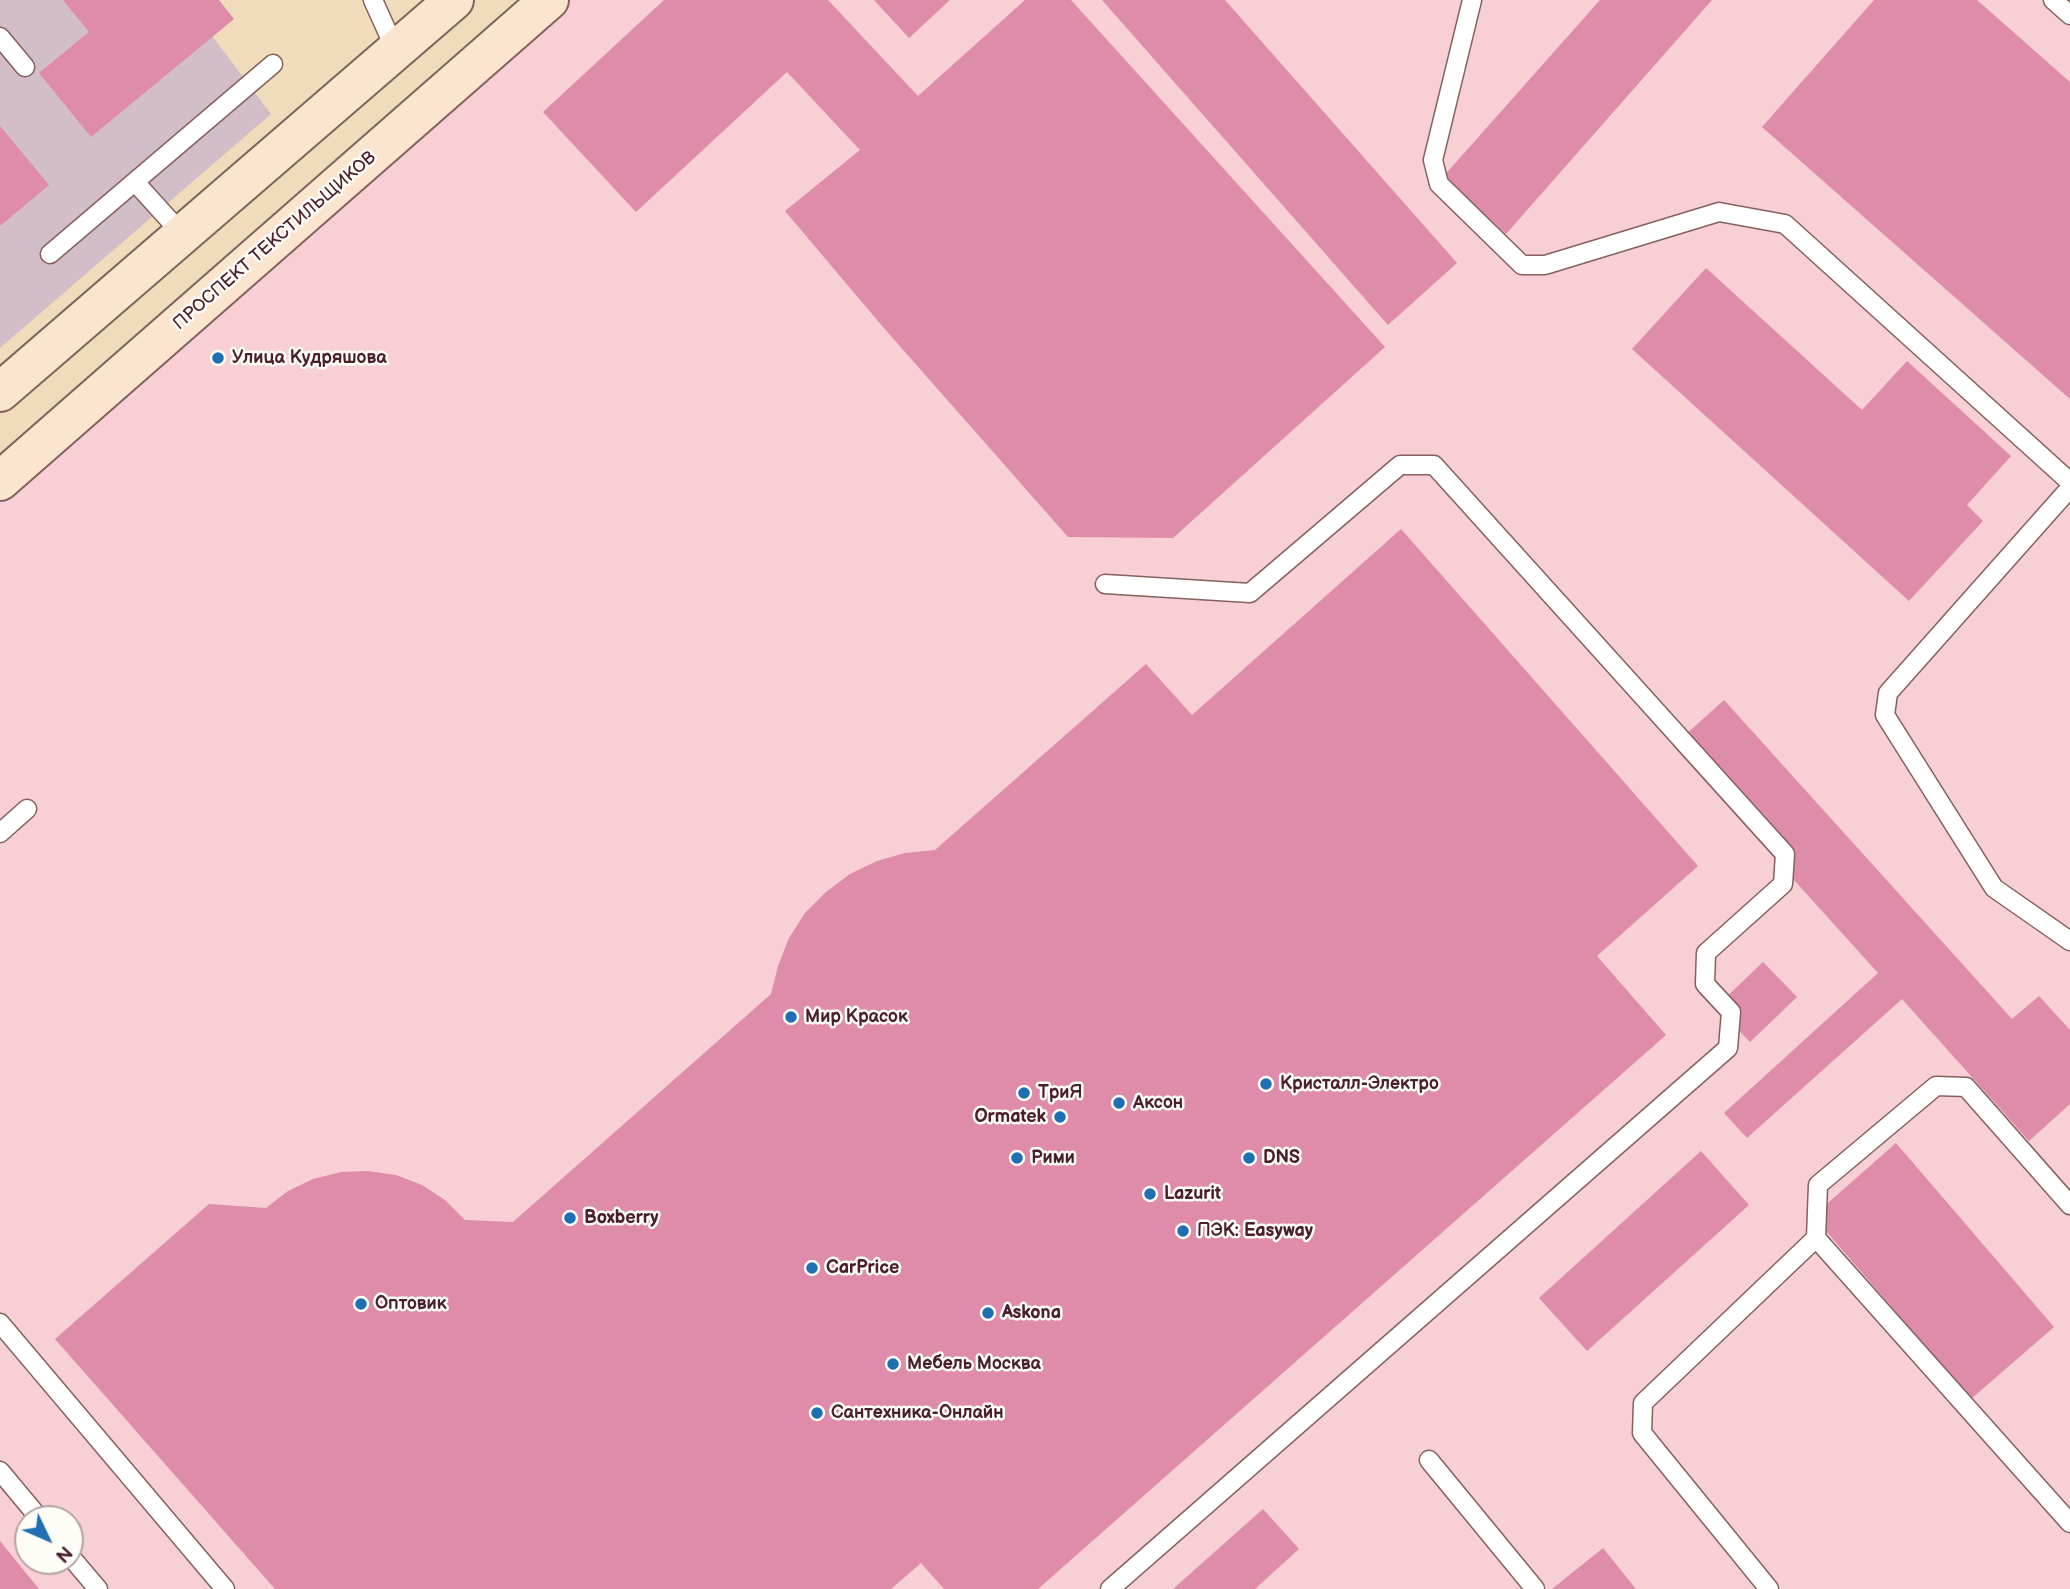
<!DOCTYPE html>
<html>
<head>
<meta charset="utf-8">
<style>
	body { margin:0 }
	#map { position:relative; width:2070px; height:1589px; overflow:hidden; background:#f0dbba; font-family:"Balsamiq Sans",sans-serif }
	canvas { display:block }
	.north { position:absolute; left:14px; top:1505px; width:70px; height:70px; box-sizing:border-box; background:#fdfcf7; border:2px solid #b5a4a5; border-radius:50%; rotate:134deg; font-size:19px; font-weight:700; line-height:28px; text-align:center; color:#4a1f2b }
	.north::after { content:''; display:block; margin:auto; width:24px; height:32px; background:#1f6fb2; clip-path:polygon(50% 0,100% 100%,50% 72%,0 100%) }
</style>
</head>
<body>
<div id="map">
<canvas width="2070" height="1589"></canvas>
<div class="north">N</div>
</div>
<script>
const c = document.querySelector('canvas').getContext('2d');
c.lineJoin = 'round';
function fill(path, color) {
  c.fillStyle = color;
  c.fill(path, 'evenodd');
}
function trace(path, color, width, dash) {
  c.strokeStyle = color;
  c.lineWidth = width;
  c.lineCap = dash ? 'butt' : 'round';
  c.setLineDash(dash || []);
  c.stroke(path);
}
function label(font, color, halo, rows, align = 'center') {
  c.font = font + ' "Balsamiq Sans",sans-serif';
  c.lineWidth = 5;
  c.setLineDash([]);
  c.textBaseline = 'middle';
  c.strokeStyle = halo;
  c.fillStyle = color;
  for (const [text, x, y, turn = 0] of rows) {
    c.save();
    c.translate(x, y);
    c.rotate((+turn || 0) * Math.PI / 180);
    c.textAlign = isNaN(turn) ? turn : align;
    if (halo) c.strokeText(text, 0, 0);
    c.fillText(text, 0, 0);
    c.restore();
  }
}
fill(new Path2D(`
	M 539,0 L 2070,0 L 2070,1589 L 0,1589 L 0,469 ZM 28,1519 L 70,1519 L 70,1561 L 28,1561 Z`), '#f7cfd4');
fill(new Path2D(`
	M 0,0 L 185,0 L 271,114 L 0,348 Z`), '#d2bdc8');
fill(new Path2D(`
	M 63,0 L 219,0 L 234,19 L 91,137 L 39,73 L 89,32 Z
	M 664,0 L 828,0 L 918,96 L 1025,0 L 1071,0 L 1385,347 L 1173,538 L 1068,537 L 883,327 L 785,211 L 860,150 L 787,72 L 636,212 L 543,112 Z
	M 874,0 L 950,0 L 909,38 Z
	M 1102,0 L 1225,0 L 1457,263 L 1388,325 Z
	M 1600,0 L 1712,0 L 1506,234 L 1442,178 Z
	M 1874,0 L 1977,0 L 2070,82 L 2070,399 L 1762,127 Z
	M 0,126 L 49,185 L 0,226 Z
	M 1706,268 L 1862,410 L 1907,361 L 2011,456 L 1967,505 L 1983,521 L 1909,601 L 1632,349 Z
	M 1401,529 L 1698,866 L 1597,956 L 1666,1035 L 1038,1589 L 944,1589 L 921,1563 L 891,1589 L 275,1589 L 55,1339 L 209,1204 L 266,1208 L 288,1191 L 313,1179 L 341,1172 L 368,1171 L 396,1175 L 422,1185 L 445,1200 L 465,1220 L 513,1222 L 771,994 L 778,966 L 789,938 L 805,913 L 826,892 L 850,874 L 877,861 L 905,853 L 935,850 L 1146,664 L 1192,715 Z
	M 1724,700 L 2012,1019 L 2039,996 L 2070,1030 L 2070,1104 L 2029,1141 L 1902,999 L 1747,1138 L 1724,1113 L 1878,973 L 1673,746 Z
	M 1763,962 L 1797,997 L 1750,1042 L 1716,1007 Z
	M 1896,1143 L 2054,1327 L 1971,1399 L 1813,1216 Z
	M 1701,1151 L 1749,1205 L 1587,1351 L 1539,1298 Z
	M 1263,1509 L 1299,1549 L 1255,1589 L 1173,1589 Z
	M 0,1541 L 39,1589 L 0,1589 Z
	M 1603,1548 L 1636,1589 L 1552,1589 Z`), '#de8ca9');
const service = new Path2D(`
	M 373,0 L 396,51
	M 1472,0 L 1433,160 L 1439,184 L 1522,265 L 1545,265 L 1719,212 L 1785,224 L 2070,482
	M 2053,0 L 2070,15
	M 0,37 L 25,67
	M 135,182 L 183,235
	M 50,254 L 273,64
	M 2070,488 L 1888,693 L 1885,715 L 1994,888 L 2070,941
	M 1105,584 L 1250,593 L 1400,465 L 1434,465 L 1785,854 L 1783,884 L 1706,953 L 1705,984 L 1731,1012 L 1728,1048 L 1110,1589
	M 0,833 L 27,809
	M 1816,1238 L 2070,1523
	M 0,1323 L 225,1589
	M 1429,1460 L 1535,1589
	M 0,1471 L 40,1519
	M 70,1556 L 98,1589
	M 1769,1589 L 1642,1433 L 1643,1403 L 1816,1238 L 1818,1185 L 1936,1086 L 1966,1087 L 2070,1205`);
const secondary = new Path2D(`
	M 0,392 L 454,0
	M 0,481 L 549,0`);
trace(service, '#84615d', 21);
trace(secondary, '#84615d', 42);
trace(service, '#fff', 18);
trace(secondary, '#fce5cf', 38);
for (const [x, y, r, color] of [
	[218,358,7,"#1f6fb2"],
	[791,1017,7,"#1f6fb2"],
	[1266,1084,7,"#1f6fb2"],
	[1024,1093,7,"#1f6fb2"],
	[1119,1103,7,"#1f6fb2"],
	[1060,1117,7,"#1f6fb2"],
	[1017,1158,7,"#1f6fb2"],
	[1249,1158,7,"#1f6fb2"],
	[1150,1194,7,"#1f6fb2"],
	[570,1218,7,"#1f6fb2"],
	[1183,1231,7,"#1f6fb2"],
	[812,1268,7,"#1f6fb2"],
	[361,1304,7,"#1f6fb2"],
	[988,1313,7,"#1f6fb2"],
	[893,1364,7,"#1f6fb2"],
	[817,1413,7,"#1f6fb2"]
]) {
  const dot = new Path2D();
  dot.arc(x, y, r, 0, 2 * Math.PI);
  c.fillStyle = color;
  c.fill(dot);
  trace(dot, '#fdfcf7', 2.5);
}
label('18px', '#4a1f2b', '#fdfcf7', [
	["ПРОСПЕКТ ТЕКСТИЛЬЩИКОВ",275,241,-41]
]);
label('bold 18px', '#4a1f2b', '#fdfcf7', [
	["Улица Кудряшова",232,358],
	["Мир Красок",805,1017],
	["Кристалл-Электро",1280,1084],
	["ТриЯ",1038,1093],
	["Аксон",1133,1103],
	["Ormatek",1046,1117,"right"],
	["Рими",1031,1158],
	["DNS",1263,1158],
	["Lazurit",1164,1194],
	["Boxberry",584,1218],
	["ПЭК: Easyway",1197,1231],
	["CarPrice",826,1268],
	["Оптовик",375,1304],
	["Askona",1002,1313],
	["Мебель Москва",907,1364],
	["Сантехника-Онлайн",831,1413]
], 'left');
</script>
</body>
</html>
